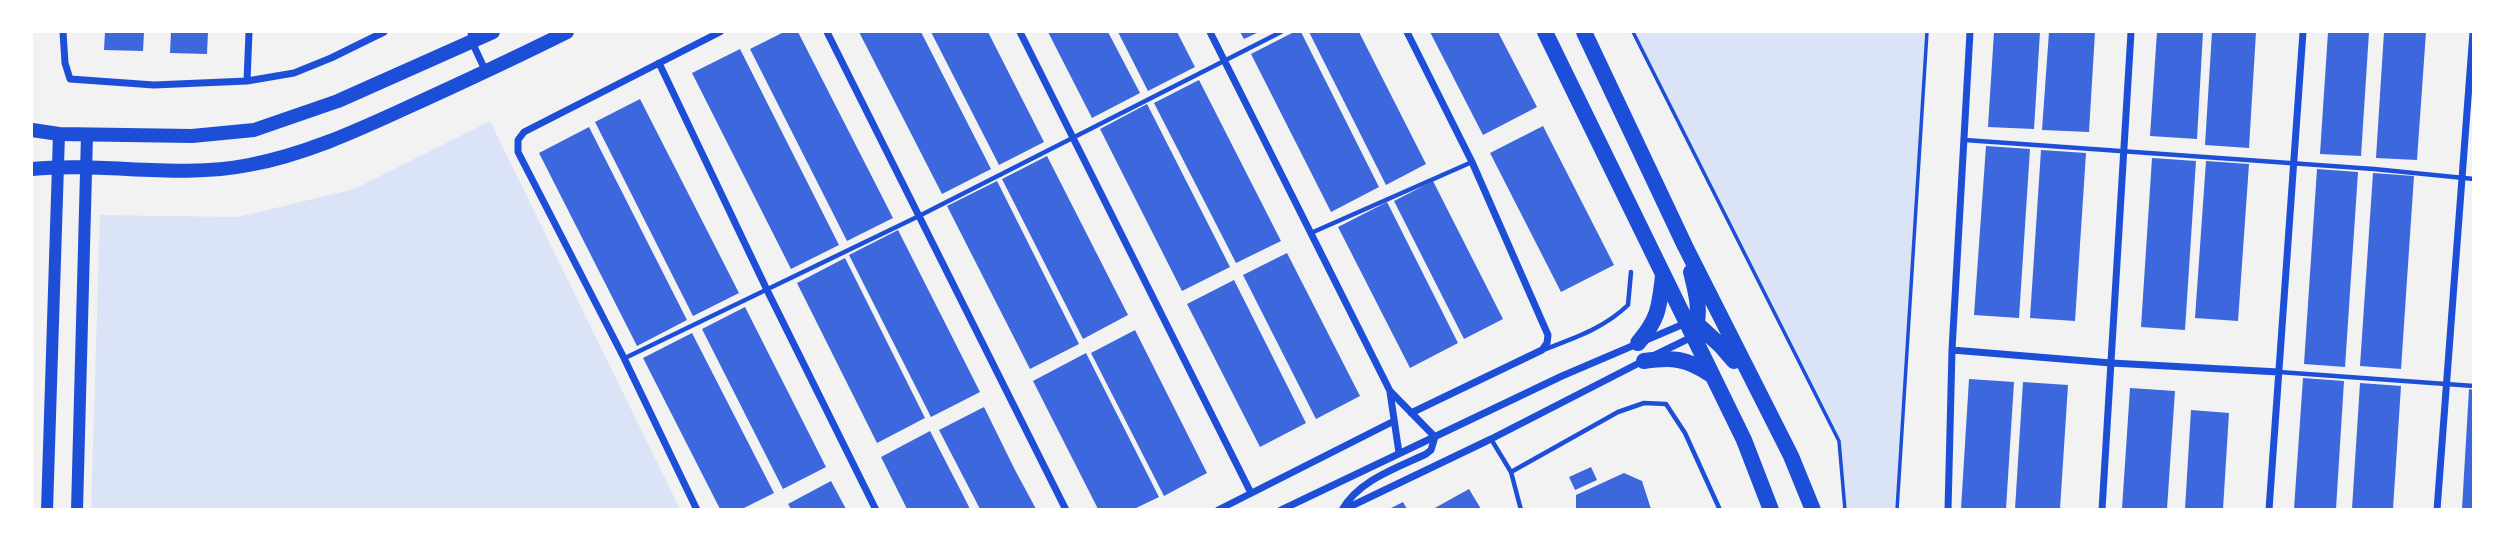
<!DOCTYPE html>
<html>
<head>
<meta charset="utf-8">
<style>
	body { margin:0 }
	#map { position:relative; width:2505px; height:541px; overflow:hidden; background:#f2f2f2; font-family:"Fira Sans Condensed",sans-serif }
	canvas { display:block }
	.frame { position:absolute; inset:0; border:33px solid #fff; pointer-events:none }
</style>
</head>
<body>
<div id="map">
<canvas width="2505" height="541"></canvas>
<div class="frame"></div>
</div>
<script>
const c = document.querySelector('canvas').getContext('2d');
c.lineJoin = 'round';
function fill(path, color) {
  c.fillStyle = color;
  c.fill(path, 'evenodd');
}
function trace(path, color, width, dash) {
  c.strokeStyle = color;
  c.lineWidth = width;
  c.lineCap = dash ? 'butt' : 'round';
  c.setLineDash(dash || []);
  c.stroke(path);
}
fill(new Path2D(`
	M 1633,32 L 1927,32 L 1897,509 L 1845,509 L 1839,441 Z
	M 490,121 L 680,509 L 91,509 L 100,215 L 238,217 L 354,189 Z`), '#dbe4f7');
fill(new Path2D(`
	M 105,32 L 144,32 L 143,51 L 104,50 Z
	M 171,32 L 208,32 L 207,54 L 170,53 Z
	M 784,32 L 798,32 L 893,218 L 847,241 L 750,49 Z
	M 859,32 L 921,32 L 991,169 L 942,194 Z
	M 931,32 L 988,32 L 1044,142 L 999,165 Z
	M 1048,32 L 1108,32 L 1140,93 L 1092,118 Z
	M 1118,32 L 1177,32 L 1195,67 L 1148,91 Z
	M 1240,32 L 1259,32 L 1244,39 Z
	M 1294,32 L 1301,32 L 1379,187 L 1331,212 L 1251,54 Z
	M 1309,32 L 1359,32 L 1426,164 L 1386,185 Z
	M 1430,32 L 1498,32 L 1537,107 L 1483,135 Z
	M 1994,32 L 2040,32 L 2034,129 L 1988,127 Z
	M 2049,32 L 2095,32 L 2089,132 L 2042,130 Z
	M 2157,32 L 2203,32 L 2197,139 L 2150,136 Z
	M 2212,32 L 2256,32 L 2249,148 L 2205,145 Z
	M 2328,32 L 2369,32 L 2361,156 L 2320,154 Z
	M 2384,32 L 2426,32 L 2417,160 L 2376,158 Z
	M 740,49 L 839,245 L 791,269 L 692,73 Z
	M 1199,80 L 1281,241 L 1236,263 L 1154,103 Z
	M 640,99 L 739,293 L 693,316 L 595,122 Z
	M 1147,104 L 1230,267 L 1182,291 L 1100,129 Z
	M 1543,126 L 1614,265 L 1561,292 L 1490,153 Z
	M 589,127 L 687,320 L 637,346 L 539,153 Z
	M 1986,146 L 2030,149 L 2019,318 L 1974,315 Z
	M 2041,150 L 2086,153 L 2075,321 L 2030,318 Z
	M 1047,156 L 1128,315 L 1083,339 L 1002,179 Z
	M 2152,158 L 2196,161 L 2185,330 L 2141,327 Z
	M 2206,161 L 2249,164 L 2238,321 L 2195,318 Z
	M 2317,169 L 2358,172 L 2345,367 L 2304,364 Z
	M 2373,173 L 2414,176 L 2401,369 L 2360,366 Z
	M 997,181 L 1079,344 L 1030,369 L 947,206 Z
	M 1433,181 L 1503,319 L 1464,339 L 1394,201 Z
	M 1387,202 L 1458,343 L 1410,368 L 1338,227 Z
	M 898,230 L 980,392 L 931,417 L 849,255 Z
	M 1287,253 L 1360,396 L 1316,419 L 1243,275 Z
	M 845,258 L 925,418 L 877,443 L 797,283 Z
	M 1234,280 L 1306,423 L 1260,447 L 1187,304 Z
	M 745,307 L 826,467 L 783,489 L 702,329 Z
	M 1135,330 L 1207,473 L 1164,496 L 1091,353 Z
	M 692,333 L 774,493 L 742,509 L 720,509 L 643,358 Z
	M 1086,353 L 1159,497 L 1134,509 L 1098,509 L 1033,381 Z
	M 2303,378 L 2344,381 L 2336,509 L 2294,509 Z
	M 1969,379 L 2014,382 L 2006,509 L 1961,509 Z
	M 2023,382 L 2068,385 L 2060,509 L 2015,509 Z
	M 2360,383 L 2401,386 L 2393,509 L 2352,509 Z
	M 2130,388 L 2175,391 L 2167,509 L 2122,509 Z
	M 2469,389 L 2474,390 L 2474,509 L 2462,509 Z
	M 984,407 L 1015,470 L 1036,509 L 980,509 L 939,430 Z
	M 2191,410 L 2229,413 L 2223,509 L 2185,509 Z
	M 930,431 L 963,495 L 970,509 L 907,509 L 881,457 Z
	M 1591,467 L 1597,480 L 1575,490 L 1569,477 Z
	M 1624,473 L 1642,481 L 1651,509 L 1576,509 L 1576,495 Z
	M 831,481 L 846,509 L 791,509 L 788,504 Z
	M 1469,489 L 1481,509 L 1433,509 Z
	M 1403,502 L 1407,509 L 1389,509 Z`), '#3d67dc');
trace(new Path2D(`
	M 1633,32 L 1839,441 L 1845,510
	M 1897,510 L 1927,32`), '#1d4ed8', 3.5);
trace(new Path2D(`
	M 1965,140 L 2374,169 L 2474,179
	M 1311,233 L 1472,162
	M 1543,350 C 1574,338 1603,329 1628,305 L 1631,272
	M 625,358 L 919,216 L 1281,32
	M 2279,372 L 2474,386
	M 1491,439 L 1511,472 L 1521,510
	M 1511,472 L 1618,412 L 1644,403 L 1666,404 L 1685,433 L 1720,510`), '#1d4ed8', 4.5);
trace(new Path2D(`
	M 63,32 L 65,63 L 70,79 L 154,85 L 247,81 L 294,73 L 331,58 L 384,32
	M 471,32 L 472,42 L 486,72
	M 827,32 L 1066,510
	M 1020,32 L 1251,493
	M 1210,32 L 1390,391 L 1435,437 L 1431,450 L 1426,454 C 1397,468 1359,480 1342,510
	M 1407,32 L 1472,162 L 1548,335 L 1547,343 L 1542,350 L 1411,413
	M 659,63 L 767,290 L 876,510
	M 247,81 L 249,32
	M 1952,350 L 2111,363 L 2279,372
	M 1655,355 L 1692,337
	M 1390,392 L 1399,453
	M 697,510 L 624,358 L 518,152 L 518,140 L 524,132 L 720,32
	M 1218,510 L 1394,421
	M 1281,510 L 1562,376 L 1686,323
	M 1343,510 L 1491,439 L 1645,360
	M 1948,510 L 1952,350 L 1970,32
	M 2102,510 L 2131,32
	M 2269,510 L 2303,32
	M 2437,510 L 2473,32`), '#1d4ed8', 7);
trace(new Path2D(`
	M 47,510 L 59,134
	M 77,510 L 87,135`), '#1d4ed8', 12);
trace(new Path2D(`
	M 32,130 L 59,134 L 192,136 L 254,130 L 338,101 L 493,32
	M 32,169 C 103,162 178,179 249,165 C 303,155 354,132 404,109 C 459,84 513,59 567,32`), '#1d4ed8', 14);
trace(new Path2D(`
	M 1545,32 L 1744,440 L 1771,510
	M 1584,32 L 1685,246 L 1791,456 L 1813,510
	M 1691,272 C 1696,292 1702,313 1694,332
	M 1686,323 L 1697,324 L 1720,345 L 1734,361
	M 1638,343 C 1659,318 1659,308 1663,276
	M 1644,361 C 1672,357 1686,358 1710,374`), '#1d4ed8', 16);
</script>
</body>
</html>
